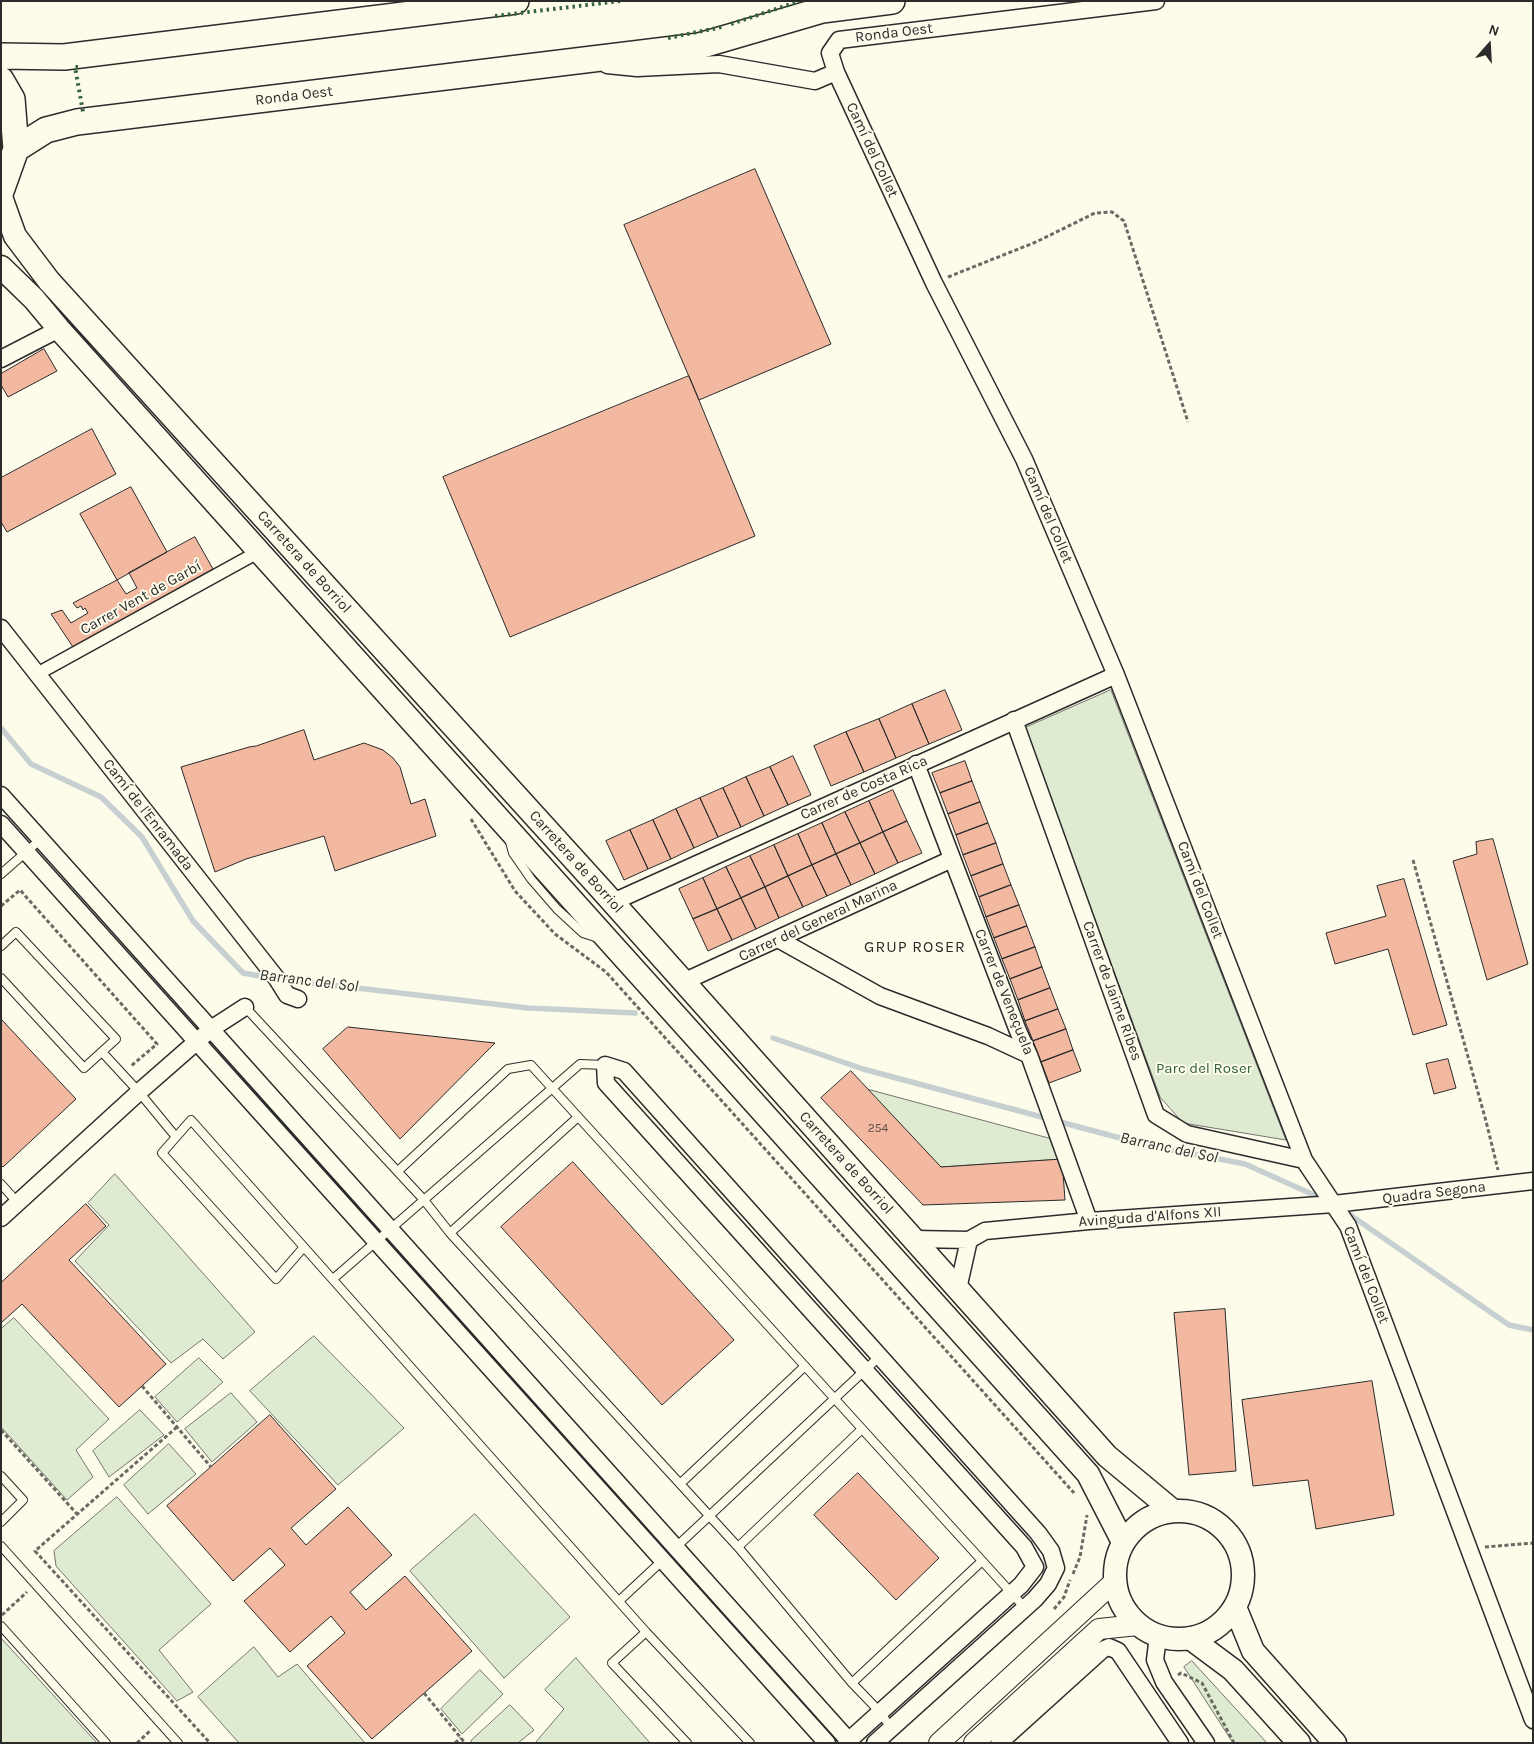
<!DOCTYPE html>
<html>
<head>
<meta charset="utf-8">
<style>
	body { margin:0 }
	#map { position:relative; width:1534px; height:1744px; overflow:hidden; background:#fdfbea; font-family:Karla,sans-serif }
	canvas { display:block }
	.frame { position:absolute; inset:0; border:2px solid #2b2b2b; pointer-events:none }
	.north { position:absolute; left:1464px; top:20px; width:50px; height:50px; -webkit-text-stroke:4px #fdfbea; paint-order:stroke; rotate:19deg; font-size:14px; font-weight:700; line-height:20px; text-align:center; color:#2b2b2b }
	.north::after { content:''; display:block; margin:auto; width:18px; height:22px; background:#2b2b2b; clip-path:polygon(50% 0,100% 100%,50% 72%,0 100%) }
</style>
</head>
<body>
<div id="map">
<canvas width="1534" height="1744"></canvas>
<div class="frame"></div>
<div class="north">N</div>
</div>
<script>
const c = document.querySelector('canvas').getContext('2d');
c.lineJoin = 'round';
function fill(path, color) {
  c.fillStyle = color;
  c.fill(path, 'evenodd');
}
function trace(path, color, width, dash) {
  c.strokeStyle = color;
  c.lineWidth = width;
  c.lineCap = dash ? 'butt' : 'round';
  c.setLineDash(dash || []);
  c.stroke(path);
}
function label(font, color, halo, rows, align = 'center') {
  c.font = font + ' Karla,sans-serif';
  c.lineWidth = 4;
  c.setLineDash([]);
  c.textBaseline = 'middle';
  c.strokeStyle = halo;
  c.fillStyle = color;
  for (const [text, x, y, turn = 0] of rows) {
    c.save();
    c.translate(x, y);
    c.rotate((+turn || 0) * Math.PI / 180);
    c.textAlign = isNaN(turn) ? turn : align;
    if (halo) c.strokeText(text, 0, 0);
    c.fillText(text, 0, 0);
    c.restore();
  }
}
const green = new Path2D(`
	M 1111,690 L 1286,1140 L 1183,1123 L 1160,1097 L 1025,728 Z
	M 867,1089 L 1052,1139 L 1062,1159 L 941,1167 Z
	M 115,1174 L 255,1332 L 223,1359 L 203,1339 L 171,1363 L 75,1261 L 109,1225 L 88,1203 Z
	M 14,1318 L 109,1419 L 76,1450 L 93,1477 L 67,1500 L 1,1427 L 1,1329 Z
	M 314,1336 L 404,1428 L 338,1485 L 250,1391 Z
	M 199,1358 L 223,1382 L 177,1422 L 155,1397 Z
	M 231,1393 L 257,1422 L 212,1462 L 185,1429 Z
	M 140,1410 L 164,1435 L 109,1477 L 93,1451 Z
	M 169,1444 L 196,1474 L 148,1514 L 124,1485 Z
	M 117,1497 L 211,1604 L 159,1650 L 193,1692 L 177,1701 L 56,1566 L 54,1551 Z
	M 475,1514 L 570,1617 L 504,1678 L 410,1571 Z
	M 1,1638 L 97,1743 L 1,1743 Z
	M 254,1647 L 278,1677 L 297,1664 L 365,1743 L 239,1743 L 198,1697 Z
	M 576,1658 L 650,1743 L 535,1743 L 564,1709 L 545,1690 Z
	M 1192,1661 L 1267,1743 L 1233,1743 L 1184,1667 Z
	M 480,1670 L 503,1694 L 462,1734 L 441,1709 Z
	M 510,1705 L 534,1730 L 518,1743 L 473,1743 L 471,1741 Z`);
fill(green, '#deebd1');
trace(green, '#74746e', 1);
trace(new Path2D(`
	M 1,728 L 31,764 L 101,797 L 142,837 L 193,921 L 243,973 L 271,978
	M 280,979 L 528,1008 L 635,1013
	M 773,1038 L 863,1069 L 1146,1145 L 1245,1164 L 1325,1200
	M 1346,1212 L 1509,1325 L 1533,1330`), '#c7d0d0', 5.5);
const building = new Path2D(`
	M 755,169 L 831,344 L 699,400 L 624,225 Z
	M 44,349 L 57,371 L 8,397 L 1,385 L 1,374 Z
	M 689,376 L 755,536 L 510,637 L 443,477 Z
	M 92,429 L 116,474 L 7,532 L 1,522 L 1,478 Z
	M 131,487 L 167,552 L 117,580 L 80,514 Z
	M 195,537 L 213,569 L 73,647 L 51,614 L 62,610 L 71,623 L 88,613 L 85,608 L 83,610 L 81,606 L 77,608 L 73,603 L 117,580 L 126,594 L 137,588 L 129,573 Z
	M 945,690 L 962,730 L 929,744 L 912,704 Z
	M 912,704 L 929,744 L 896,758 L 879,719 Z
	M 879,719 L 896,758 L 864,772 L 846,732 Z
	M 304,730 L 314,760 L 364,743 L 383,750 L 393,758 L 400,767 L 411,804 L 425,799 L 436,836 L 335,871 L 324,836 L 246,859 L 215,872 L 181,767 L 249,747 L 256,746 Z
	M 846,732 L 864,772 L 831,786 L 814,746 Z
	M 793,756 L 811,795 L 788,805 L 770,767 Z
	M 965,761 L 972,781 L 940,793 L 932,773 Z
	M 770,767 L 788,805 L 764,816 L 746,777 Z
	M 746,777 L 764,816 L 741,827 L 723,788 Z
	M 972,781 L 980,802 L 948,814 L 940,793 Z
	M 723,788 L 741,827 L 718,837 L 700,798 Z
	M 893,790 L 907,821 L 883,832 L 869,801 Z
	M 700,798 L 718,837 L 694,848 L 676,809 Z
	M 869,801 L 883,832 L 860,843 L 845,812 Z
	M 980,802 L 988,823 L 956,835 L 948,814 Z
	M 676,809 L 694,848 L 671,859 L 653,820 Z
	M 845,812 L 860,843 L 836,854 L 822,823 Z
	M 653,820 L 671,859 L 648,869 L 630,830 Z
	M 907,821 L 922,853 L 898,863 L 883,832 Z
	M 822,823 L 836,854 L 812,865 L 798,834 Z
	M 988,823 L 996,843 L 963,855 L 956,835 Z
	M 630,830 L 648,869 L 624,880 L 606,841 Z
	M 883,832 L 898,863 L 875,874 L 860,843 Z
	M 798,834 L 812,865 L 788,876 L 774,845 Z
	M 1493,839 L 1528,964 L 1487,980 L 1453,861 L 1477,854 L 1476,842 Z
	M 860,843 L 875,874 L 851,885 L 836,854 Z
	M 996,843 L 1003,864 L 971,876 L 963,855 Z
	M 774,845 L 788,876 L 765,887 L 750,856 Z
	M 836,854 L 851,885 L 827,896 L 812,865 Z
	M 750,856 L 765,887 L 741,898 L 726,867 Z
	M 1003,864 L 1011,885 L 979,897 L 971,876 Z
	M 812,865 L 827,896 L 803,907 L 788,876 Z
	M 726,867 L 741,898 L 717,909 L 703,878 Z
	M 788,876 L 803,907 L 779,918 L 765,887 Z
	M 703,878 L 717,909 L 693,919 L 679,889 Z
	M 1404,879 L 1447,1025 L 1413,1035 L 1388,949 L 1335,964 L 1326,933 L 1386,916 L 1377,886 Z
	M 1011,885 L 1019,905 L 986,917 L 979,897 Z
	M 765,887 L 779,918 L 756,929 L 741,898 Z
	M 741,898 L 756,929 L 732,940 L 717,909 Z
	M 1019,905 L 1027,926 L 994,938 L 986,917 Z
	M 717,909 L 732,940 L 708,951 L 693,919 Z
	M 1027,926 L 1035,947 L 1002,959 L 994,938 Z
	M 1035,947 L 1042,967 L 1010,979 L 1002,959 Z
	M 1042,967 L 1050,988 L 1018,1000 L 1010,979 Z
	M 1050,988 L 1058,1009 L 1025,1021 L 1018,1000 Z
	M 1058,1009 L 1066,1029 L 1033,1041 L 1025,1021 Z
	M 1,1019 L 76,1099 L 3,1167 L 1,1165 Z
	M 348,1027 L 495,1043 L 400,1139 L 323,1049 Z
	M 1066,1029 L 1073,1050 L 1041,1062 L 1033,1041 Z
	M 1073,1050 L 1081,1071 L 1049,1083 L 1041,1062 Z
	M 1448,1059 L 1456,1088 L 1434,1094 L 1426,1064 Z
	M 851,1071 L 941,1167 L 1062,1159 L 1065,1200 L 923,1205 L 821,1098 Z
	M 573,1162 L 734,1340 L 662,1405 L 501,1227 Z
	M 86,1204 L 106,1226 L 69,1260 L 166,1364 L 119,1407 L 22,1304 L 1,1323 L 1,1283 Z
	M 1225,1309 L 1236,1471 L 1189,1475 L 1174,1313 Z
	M 1372,1381 L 1394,1515 L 1316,1529 L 1308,1480 L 1253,1486 L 1242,1400 Z
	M 270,1415 L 336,1489 L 291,1528 L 306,1545 L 348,1507 L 392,1555 L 350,1592 L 366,1610 L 405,1576 L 472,1651 L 372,1739 L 307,1666 L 345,1633 L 331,1616 L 290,1652 L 244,1601 L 285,1565 L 270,1548 L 233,1581 L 167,1506 Z
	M 858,1473 L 939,1558 L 896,1600 L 814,1515 Z`);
fill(building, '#f2b8a0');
trace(building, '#2b2b2b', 1);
const service = new Path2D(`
	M 510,842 L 513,853 L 531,879 L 557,909 L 583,933 L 598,938
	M 1,874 L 41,839
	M 1,946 L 16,932 L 116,1039 L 84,1068 L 1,978
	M 245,1007 L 424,1200 L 450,1233 L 738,1547 L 852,1683 L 880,1712 L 891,1728
	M 102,1052 L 139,1092 L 176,1137
	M 398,1171 L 508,1069 L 531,1065 L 1025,1608
	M 1,1184 L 18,1203
	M 450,1233 L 578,1117
	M 304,1247 L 276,1279 L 162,1153 L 191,1120 L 646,1632
	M 333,1279 L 580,1064 L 605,1065
	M 1,1476 L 23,1500 L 1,1522
	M 681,1483 L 805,1366
	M 1,1546 L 178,1743
	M 738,1547 L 862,1429
	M 675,1548 L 880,1356
	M 619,1601 L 663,1560
	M 1,1626 L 106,1743
	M 852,1683 L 982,1561
	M 687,1743 L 612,1663 L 646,1632 L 750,1743`);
const pedestrian = new Path2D(`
	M 37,674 L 260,551`);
const minor = new Path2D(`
	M 607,65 L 637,68 L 719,64 L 815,81 L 836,72 L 830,53 L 839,40 L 1156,1
	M 836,72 L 934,283 L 1024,459 L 1116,675 L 1304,1160 L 1348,1226 L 1533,1720
	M 1,359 L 59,329
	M 1,628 L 277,979 L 287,995 L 298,999
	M 1014,720 L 1156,1115 L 1187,1134 L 1304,1160
	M 916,764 L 1018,1031 L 1029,1055 L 1089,1221
	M 1,795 L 851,1743
	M 1,824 L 827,1743
	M 613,902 L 1116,675
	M 778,939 L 880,996 L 988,1036 L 1029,1055
	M 683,982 L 952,859
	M 1,1218 L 139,1092 L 211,1029 L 245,1007
	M 914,1239 L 969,1240 L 985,1231 L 1089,1221 L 1334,1204 L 1533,1181
	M 958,1289 L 969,1240
	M 1158,1636 L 1155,1660 L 1164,1682 L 1206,1743
	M 846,1743 L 1021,1585 L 1035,1567 L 1024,1547 L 606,1083 L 605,1065 L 624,1071 L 1038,1533 L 1051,1551 L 1056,1568 L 1048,1584 L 1035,1599 L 875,1743
	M 999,1743 L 1102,1650 L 1109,1647 L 1118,1651 L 1180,1743`);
const tertiary = new Path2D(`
	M 939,1743 L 1114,1582
	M 974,1743 L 1099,1629 L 1138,1625`);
const secondary = new Path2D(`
	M 1,197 L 15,236 L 49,281 L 600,888 L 1107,1456 L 1172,1510
	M 1,267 L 34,299 L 59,329 L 1088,1474 L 1123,1542
	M1115 1575a64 64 0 1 1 128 0a64 64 0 1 1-128 0Z
	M 1235,1607 L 1253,1651 L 1335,1743
	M 1190,1638 L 1233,1670 L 1299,1743`);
const primary = new Path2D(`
	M 1,56 L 64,57 L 516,1
	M 1,80 L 12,99 L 16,149 L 1,191
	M 16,149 L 46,130 L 77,122 L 699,46 L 822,10 L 892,1`);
trace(service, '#2b2b2b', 10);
trace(pedestrian, '#2b2b2b', 15);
trace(minor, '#2b2b2b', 19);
trace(tertiary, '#2b2b2b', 22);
trace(secondary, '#2b2b2b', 25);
trace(primary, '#2b2b2b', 28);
trace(new Path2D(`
	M 948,277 L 1036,242 L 1095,213 L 1112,212 L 1124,221 L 1188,422
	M 471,819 L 515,891 L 555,934 L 606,972 L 1074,1493
	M 1413,860 L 1486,1121 L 1498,1170
	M 1,906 L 20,890 L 157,1044 L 131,1066
	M 142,1386 L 211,1467
	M 177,1427 L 35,1551 L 210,1743
	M 1,1430 L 77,1514
	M 1485,1547 L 1533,1543
	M 1073,1574 L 1080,1557 L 1087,1515
	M 1054,1609 L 1064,1597 L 1070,1580
	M 2,1615 L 27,1592
	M 1178,1675 L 1181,1673 L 1202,1683 L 1234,1743
	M 424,1693 L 465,1743
	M 137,1743 L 151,1730
	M 455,1743 L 461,1738`), '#6a6964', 3, [4, 2.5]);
trace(service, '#fdfbea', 8);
trace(pedestrian, '#fdfbea', 12);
trace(minor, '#fdfbea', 16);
trace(tertiary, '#fdfbea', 20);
trace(secondary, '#fdfbea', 22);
trace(primary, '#fdfbea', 25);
trace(new Path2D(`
	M 495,16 L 620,1
	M 731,24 L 800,1
	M 668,38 L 722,27
	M 78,67 L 75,67 L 83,112 L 85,111`), '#34623c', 4, [2.5, 4]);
label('12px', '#5d4e48', null, [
	["254",878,1129]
]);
label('15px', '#2b2b2b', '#fdfbea', [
	["Ronda Oest",894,33,-7],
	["Ronda Oest",294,96,-7],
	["Camí del Collet",872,150,65],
	["Camí del Collet",1048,515,67],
	["Carretera de Borriol",304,562,48],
	["Carrer Vent de Garbí",141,598,-29],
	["Carrer de Costa Rica",864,788,-24],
	["Camí de l'Enramada",148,815,52],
	["Carretera de Borriol",576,862,48],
	["Camí del Collet",1200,890,69],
	["Carrer del General Marina",818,921,-25],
	["Carrer de Jaime Ribes",1112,991,70],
	["Carrer de Veneçuela",1004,992,68],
	["Carretera de Borriol",846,1163,48],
	["Quadra Segona",1434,1193,-7],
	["Avinguda d'Alfons XII",1150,1217,-4],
	["Camí del Collet",1366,1275,69]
]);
label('15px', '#34623c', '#fdfbea', [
	["Parc del Roser",1204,1069]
]);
c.letterSpacing = '1px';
label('16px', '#2b2b2b', '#fdfbea', [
	["GRUP ROSER",915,947]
]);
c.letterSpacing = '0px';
label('italic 16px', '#2b2b2b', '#fdfbea', [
	["Barranc del Sol",309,981,7],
	["Barranc del Sol",1169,1148,12]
]);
</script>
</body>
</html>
